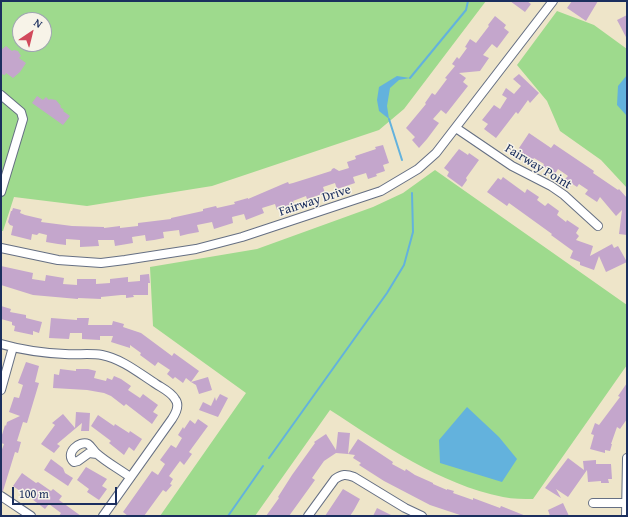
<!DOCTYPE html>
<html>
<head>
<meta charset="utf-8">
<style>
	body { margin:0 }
	#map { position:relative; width:628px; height:517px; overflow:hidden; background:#eee5c9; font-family:"Gentium Book Plus",serif }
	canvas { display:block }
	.frame { position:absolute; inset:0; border:2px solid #1b2f5e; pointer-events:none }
	.north { position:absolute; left:12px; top:12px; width:40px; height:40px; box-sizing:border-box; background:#f7f3e8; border:1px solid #9fa5b1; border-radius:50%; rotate:35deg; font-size:11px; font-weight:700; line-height:16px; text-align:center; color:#1b2f5e }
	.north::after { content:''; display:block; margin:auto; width:14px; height:18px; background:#d1495b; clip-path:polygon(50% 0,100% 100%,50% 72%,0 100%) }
	.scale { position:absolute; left:12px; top:487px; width:105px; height:18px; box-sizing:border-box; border:2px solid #1b2f5e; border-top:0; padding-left:5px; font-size:12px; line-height:14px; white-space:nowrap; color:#1b2f5e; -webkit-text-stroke:3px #f7f3e8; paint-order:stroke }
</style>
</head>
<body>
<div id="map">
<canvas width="628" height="517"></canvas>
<div class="frame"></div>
<div class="north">N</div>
<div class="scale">100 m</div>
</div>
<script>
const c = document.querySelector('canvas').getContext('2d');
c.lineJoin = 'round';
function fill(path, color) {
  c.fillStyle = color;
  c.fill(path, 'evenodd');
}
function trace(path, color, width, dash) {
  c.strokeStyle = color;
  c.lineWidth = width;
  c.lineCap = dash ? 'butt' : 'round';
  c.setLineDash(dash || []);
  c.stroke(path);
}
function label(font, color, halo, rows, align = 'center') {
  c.font = font + ' "Gentium Book Plus",serif';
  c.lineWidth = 3;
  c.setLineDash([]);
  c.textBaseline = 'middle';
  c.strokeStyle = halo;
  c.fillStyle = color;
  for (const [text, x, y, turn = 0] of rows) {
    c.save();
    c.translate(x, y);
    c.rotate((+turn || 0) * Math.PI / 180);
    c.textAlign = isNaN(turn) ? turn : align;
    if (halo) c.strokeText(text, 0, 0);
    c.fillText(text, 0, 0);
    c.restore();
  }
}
fill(new Path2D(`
	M 1,1 L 486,1 L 404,109 L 379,130 L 212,186 L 87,206 L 14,197 L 3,231 L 1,231 ZM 20,20 L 44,20 L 44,44 L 20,44 Z
	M 557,11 L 594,25 L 627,49 L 627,188 L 601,160 L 560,131 L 547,101 L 517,65 Z
	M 435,170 L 627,305 L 627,365 L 533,499 C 524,499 513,499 503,497 C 439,484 384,445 330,410 L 255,516 L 160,516 L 246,393 L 153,326 L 150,267 L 257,249 L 373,207 L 403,193 Z`), '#9eda8d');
fill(new Path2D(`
	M 627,75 L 627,116 L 617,105 L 618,86 Z
	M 397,76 L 410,78 L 399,80 L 390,88 L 387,106 L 389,119 L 379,111 L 377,100 L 379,87 Z
	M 467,407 L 499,437 L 517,459 L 502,482 L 440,463 L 439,440 Z`), '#63b2dd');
trace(new Path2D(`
	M 410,78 L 466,10 L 468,1
	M 389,119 L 402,160
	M 269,458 L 387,293 L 404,265 L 413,232 L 412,193
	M 228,516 L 263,466`), '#63b2dd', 2);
fill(new Path2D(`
	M 510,1 L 527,1 L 531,4 L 525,12 Z
	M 572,1 L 598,1 L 586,21 L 567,8 Z
	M 627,15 L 627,39 L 617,20 Z
	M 495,16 L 506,25 L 504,28 L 509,32 L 497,48 L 492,44 L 483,55 L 489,58 L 480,71 L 459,73 L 466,78 L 463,82 L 468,86 L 446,114 L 441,110 L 433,119 L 439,123 L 427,139 L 419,148 L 412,140 L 415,137 L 406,128 L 426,104 L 425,103 L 432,93 L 435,95 L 447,79 L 445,78 L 455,66 L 452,64 L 457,57 L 459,59 L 467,48 L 465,47 L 470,39 L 476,43 L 489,26 L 488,25 Z
	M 6,46 L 12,51 L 14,50 L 18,51 L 21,56 L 19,58 L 26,63 L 20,72 L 13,78 L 6,73 L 5,75 L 1,74 L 1,50 Z
	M 519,74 L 539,93 L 530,103 L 528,100 L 518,114 L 516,112 L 496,138 L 484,129 L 488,124 L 482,120 L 494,105 L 500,109 L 507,98 L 502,95 L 506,88 L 514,94 L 521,86 L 513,79 Z
	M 37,96 L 43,100 L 46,97 L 49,100 L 50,99 L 56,100 L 61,106 L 60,107 L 64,110 L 63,111 L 70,116 L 63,125 L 32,103 Z
	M 529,133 L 551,148 L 554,144 L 594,171 L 593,173 L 618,190 L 619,189 L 627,198 L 627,235 L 619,234 L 622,210 L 616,216 L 600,197 L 597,202 L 585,194 L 588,190 L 579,184 L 577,187 L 565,179 L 568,176 L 558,169 L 555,174 L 543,166 L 544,164 L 534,158 L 531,162 L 520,154 L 523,151 L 519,148 Z
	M 383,145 L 389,163 L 383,165 L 385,171 L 376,174 L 377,176 L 368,179 L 366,173 L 353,177 L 355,183 L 337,189 L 335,183 L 323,187 L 325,193 L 307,199 L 306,196 L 293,201 L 294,203 L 277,210 L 275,204 L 262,208 L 264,213 L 246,220 L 244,214 L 232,217 L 233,223 L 214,229 L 212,222 L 197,225 L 199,232 L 188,234 L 180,236 L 179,230 L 163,232 L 164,238 L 154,240 L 146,241 L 145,235 L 132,237 L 133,243 L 115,246 L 114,240 L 98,240 L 99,246 L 80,247 L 80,240 L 66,239 L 66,245 L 58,244 L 46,242 L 47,235 L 39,233 L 37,235 L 32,234 L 31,240 L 11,235 L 13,226 L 10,225 L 8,222 L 11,211 L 12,211 L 13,208 L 21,210 L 20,213 L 25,215 L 42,219 L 41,222 L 72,226 L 104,227 L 104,228 L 120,226 L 120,228 L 138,226 L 138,223 L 171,219 L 171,218 L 203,211 L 203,209 L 216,206 L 217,208 L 235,204 L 234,202 L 248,198 L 248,199 L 283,184 L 288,182 L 289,184 L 293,183 L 309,178 L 331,171 L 332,169 L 334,168 L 339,171 L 349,168 L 347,162 L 356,159 L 355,156 L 376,149 L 375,147 Z
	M 459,149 L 468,155 L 469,153 L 479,160 L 466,178 L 467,180 L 462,187 L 447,176 L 449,172 L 444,168 Z
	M 503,177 L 525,193 L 527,189 L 539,197 L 537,200 L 545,206 L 548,203 L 559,211 L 557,215 L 566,222 L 567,220 L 579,228 L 576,233 L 579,236 L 576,240 L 593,246 L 590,256 L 612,244 L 614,248 L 618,246 L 627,262 L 606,272 L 599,256 L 594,270 L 580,265 L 580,262 L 570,258 L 573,251 L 551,235 L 552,234 L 509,203 L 507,206 L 487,192 L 498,178 L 501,180 Z
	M 1,266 L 33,273 L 32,279 L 45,281 L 46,275 L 64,278 L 63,284 L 77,285 L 77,279 L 96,279 L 96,284 L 110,283 L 110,279 L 128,277 L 128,282 L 140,281 L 140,275 L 149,274 L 150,283 L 148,283 L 148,295 L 133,295 L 134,297 L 126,298 L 126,295 L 121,295 L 101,297 L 101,299 L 78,298 L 78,299 L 33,295 L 1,285 Z
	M 1,306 L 11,309 L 10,312 L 26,315 L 26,318 L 42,322 L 39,333 L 33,331 L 33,335 L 14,331 L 15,326 L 12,325 L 12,322 L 1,319 Z
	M 51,318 L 77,320 L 77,318 L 89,318 L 88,325 L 112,325 L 113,321 L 124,324 L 123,327 L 141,333 L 172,356 L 174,353 L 199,371 L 191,382 L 186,378 L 183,383 L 175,377 L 173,379 L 167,374 L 170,370 L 158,362 L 155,366 L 140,355 L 141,353 L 130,345 L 130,348 L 111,342 L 113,336 L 100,336 L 100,340 L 82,339 L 82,333 L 70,333 L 69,339 L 49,338 Z
	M 26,362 L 39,366 L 35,382 L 39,383 L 27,423 L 23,422 L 17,441 L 21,442 L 18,453 L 15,452 L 3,491 L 1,491 L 1,452 L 4,444 L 1,443 L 1,438 L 5,425 L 6,426 L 7,422 L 20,416 L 9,412 L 14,397 L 19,398 L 23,385 L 18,383 Z
	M 60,369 L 76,371 L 76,369 L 88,369 L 96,371 L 94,378 L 106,381 L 107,378 L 112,380 L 114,376 L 121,379 L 131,386 L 128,390 L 140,398 L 143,394 L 158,405 L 153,412 L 158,415 L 152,424 L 126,404 L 124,406 L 111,396 L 104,393 L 87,390 L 53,388 L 54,374 L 59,375 Z
	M 208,377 L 212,390 L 199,394 L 196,385 L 191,382 Z
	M 627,383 L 627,419 L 620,429 L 617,427 L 611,444 L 612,444 L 610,451 L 605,450 L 605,453 L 590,449 L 594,435 L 591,434 L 595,423 L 599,425 L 620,397 L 618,396 Z
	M 220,394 L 228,398 L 218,417 L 199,410 L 203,402 L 211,406 L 215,397 L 216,401 Z
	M 76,412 L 90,413 L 89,431 L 81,431 L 82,423 L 57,444 L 60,446 L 54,453 L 41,444 L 55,425 L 52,423 L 63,414 L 75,428 Z
	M 98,415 L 114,426 L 115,424 L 129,433 L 130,431 L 142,439 L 134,451 L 129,447 L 124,455 L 109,443 L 111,441 L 91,426 Z
	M 198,419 L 208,426 L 189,452 L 192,454 L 184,465 L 180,461 L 169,476 L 173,479 L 170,484 L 172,485 L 166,492 L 163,490 L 144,516 L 128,516 L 123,512 L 152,471 L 158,475 L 165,464 L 160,460 L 171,445 L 176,448 L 182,438 L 178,435 L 183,427 L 184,429 L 190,420 L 195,424 Z
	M 338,432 L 350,433 L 348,454 L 336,453 L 324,461 L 312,478 L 315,480 L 289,516 L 266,516 L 279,498 L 278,497 L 292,475 L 315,443 L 314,442 L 326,434 L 336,450 Z
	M 358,439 L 393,462 L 392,464 L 405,471 L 406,469 L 415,475 L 433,483 L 433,484 L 447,490 L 447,489 L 454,491 L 453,493 L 473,500 L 473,498 L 500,508 L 501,506 L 526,516 L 463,516 L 430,505 L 384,481 L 359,465 L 361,463 L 353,458 L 355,455 L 348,454 Z
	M 568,458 L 584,470 L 583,461 L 596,460 L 596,464 L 611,464 L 612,479 L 608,479 L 609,483 L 601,483 L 601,481 L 588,482 L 587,470 L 568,497 L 556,489 L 561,498 L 545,488 Z
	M 51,459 L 63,468 L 65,473 L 73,478 L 68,486 L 44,470 Z
	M 86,467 L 107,479 L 102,486 L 107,489 L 99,500 L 87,492 L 89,489 L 77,480 Z
	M 22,473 L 36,483 L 38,482 L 51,491 L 53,489 L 62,496 L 59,500 L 81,516 L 59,516 L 61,513 L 49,504 L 45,509 L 32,499 L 33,497 L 21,489 L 20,491 L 13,486 Z
	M 343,489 L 360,499 L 354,510 L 350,516 L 325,516 Z
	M 563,503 L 569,516 L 550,516 L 548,510 Z
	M 377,508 L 393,516 L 373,516 Z`), '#c4a6cc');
const minor = new Path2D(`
	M 1,95 L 21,112 L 23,119 L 1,192
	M 456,128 L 512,166 L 551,186 L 564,195 L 598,226
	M 1,248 L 58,260 L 101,263 L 125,260 L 196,249 L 242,237 L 381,191 L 418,169 L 436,153 L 553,1
	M 1,344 C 22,350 43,353 65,354 C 77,355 90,353 102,355 C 122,359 139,373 156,384 C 162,388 171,392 175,399 C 180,405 176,413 172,419 L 103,516
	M 1,390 L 13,347
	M 97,454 L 89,453 L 78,461 L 74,462 C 64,453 80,440 88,444 C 91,446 93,450 96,453 C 106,462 119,469 130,477
	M 1,496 L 31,516
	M 593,503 L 625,503
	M 308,516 L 335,479 C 342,474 346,474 354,477 L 405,508 L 422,516
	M 626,516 L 627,458`);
trace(minor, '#656f83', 10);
trace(minor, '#fff', 8);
label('13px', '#1b2f5e', '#f7f3e8', [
	["Fairway Point",538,167,31],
	["Fairway Drive",315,201,-18]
]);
</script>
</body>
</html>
